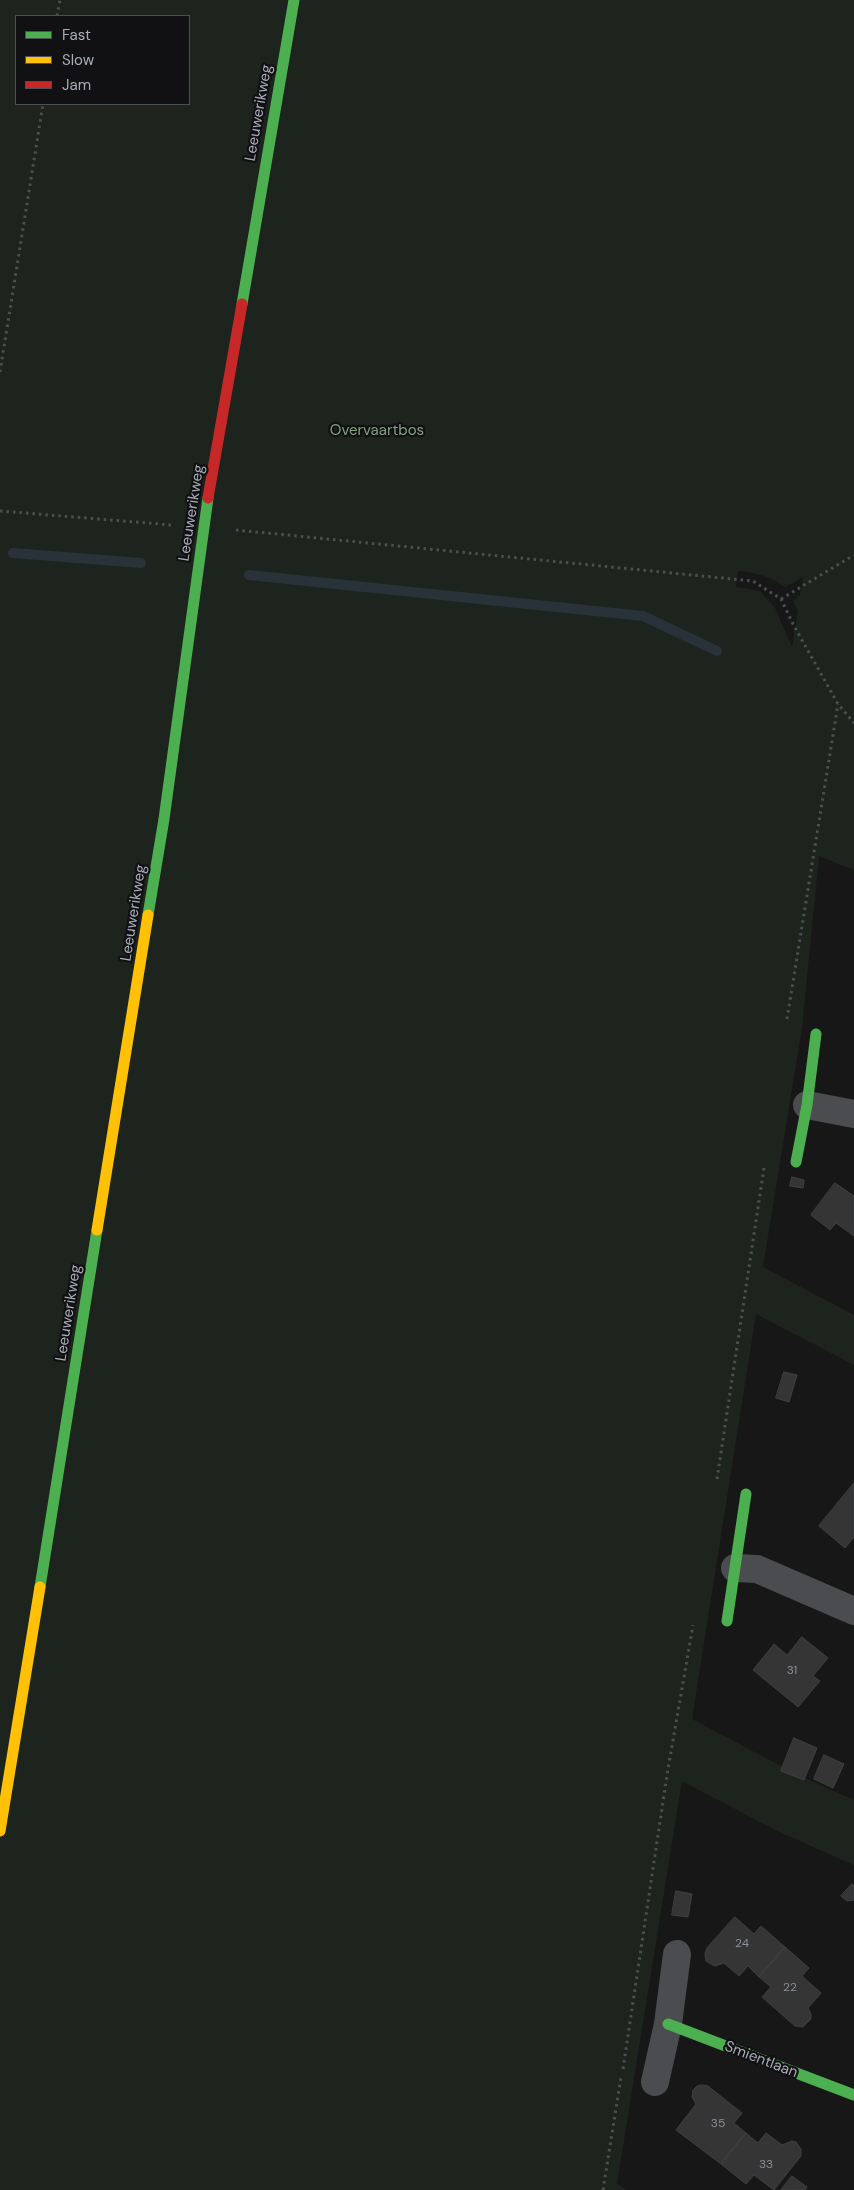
<!DOCTYPE html>
<html>
<head>
<meta charset="utf-8">
<style>
	body { margin:0 }
	#map { position:relative; width:854px; height:2190px; overflow:hidden; background:#171717; font-family:"DM Sans",sans-serif }
	canvas { display:block }
	.legend { position:absolute; left:15px; top:15px; width:175px; height:90px; box-sizing:border-box; background:#111113; border:1px solid #4d4f55; margin:0; padding:6px 9px; list-style:none; font-size:15px; color:#a8adb8 }
	.legend li { display:flex; align-items:center; gap:10px; height:25px }
	.legend b { width:25px; border:1px solid #4d4f55 }
</style>
</head>
<body>
<div id="map">
<canvas width="854" height="2190"></canvas>
<ul class="legend">
<li><b style="height:6px;background:#4caf50"></b>Fast</li>
<li><b style="height:6px;background:#ffc107"></b>Slow</li>
<li><b style="height:6px;background:#c62828"></b>Jam</li>
</ul>
</div>
<script>
const c = document.querySelector('canvas').getContext('2d');
c.lineJoin = 'round';
function fill(path, color) {
  c.fillStyle = color;
  c.fill(path, 'evenodd');
}
function trace(path, color, width, dash) {
  c.strokeStyle = color;
  c.lineWidth = width;
  c.lineCap = dash ? 'butt' : 'round';
  c.setLineDash(dash || []);
  c.stroke(path);
}
function label(font, color, halo, rows, align = 'center') {
  c.font = font + ' "DM Sans",sans-serif';
  c.lineWidth = 4.5;
  c.setLineDash([]);
  c.textBaseline = 'middle';
  c.strokeStyle = halo;
  c.fillStyle = color;
  for (const [text, x, y, turn = 0] of rows) {
    c.save();
    c.translate(x, y);
    c.rotate((+turn || 0) * Math.PI / 180);
    c.textAlign = isNaN(turn) ? turn : align;
    if (halo) c.strokeText(text, 0, 0);
    c.fillText(text, 0, 0);
    c.restore();
  }
}
fill(new Path2D(`
	M 0,0 L 854,0 L 854,870 L 819,856 L 802,1028 L 763,1267 L 854,1315 L 854,1365 L 756,1314 L 692,1719 L 800,1776 L 854,1800 L 854,1865 L 775,1830 L 682,1781 L 617,2184 L 627,2190 L 0,2190 ZM 16,16 L 189,16 L 189,104 L 16,104 ZM 738,571 C 757,573 770,576 785,587 L 803,577 L 800,595 L 793,601 L 798,611 L 792,647 L 775,608 L 760,591 L 736,587 Z`), '#1d241e');
trace(new Path2D(`
	M 13,553 L 141,563
	M 249,575 L 643,616 L 717,651`), '#2a3239', 10);
const building = new Path2D(`
	M 792,1177 L 804,1180 L 803,1188 L 790,1186 Z
	M 835,1183 L 854,1196 L 854,1236 L 836,1223 L 830,1230 L 811,1215 Z
	M 784,1372 L 797,1375 L 789,1402 L 776,1398 Z
	M 854,1483 L 854,1537 L 845,1548 L 819,1526 Z
	M 802,1637 L 828,1658 L 813,1676 L 820,1681 L 798,1707 L 753,1670 L 774,1644 L 787,1655 Z
	M 794,1738 L 817,1748 L 804,1780 L 781,1771 Z
	M 824,1755 L 844,1764 L 833,1788 L 814,1779 Z
	M 852,1884 L 854,1886 L 854,1900 L 847,1901 L 841,1896 Z
	M 676,1891 L 692,1894 L 688,1917 L 672,1915 Z
	M 735,1917 L 754,1934 L 761,1926 L 785,1947 L 759,1977 L 748,1966 L 739,1976 L 724,1963 L 715,1966 L 706,1961 L 705,1954 L 707,1948 Z
	M 785,1947 L 809,1968 L 802,1976 L 821,1993 L 808,2008 L 811,2014 L 811,2019 L 803,2027 L 795,2026 L 762,1997 L 771,1987 L 759,1977 Z
	M 703,2085 L 708,2086 L 742,2113 L 734,2123 L 746,2133 L 721,2164 L 676,2130 L 696,2104 L 692,2097 L 693,2090 L 697,2086 Z
	M 746,2133 L 758,2143 L 766,2133 L 782,2145 L 792,2141 L 796,2142 L 801,2149 L 801,2156 L 774,2190 L 754,2175 L 746,2184 L 721,2164 Z
	M 792,2176 L 807,2187 L 805,2190 L 781,2190 Z`);
fill(building, '#353536');
trace(building, '#3f4043', 1);
trace(new Path2D(`
	M 57,16 L 60,0
	M 0,372 L 43,104
	M 0,511 L 172,525
	M 236,530 L 753,581 L 781,599 L 793,624 L 838,704 L 854,723
	M 781,599 L 854,555
	M 787,1019 L 838,704
	M 717,1479 L 764,1168
	M 623,2069 L 667,1775 L 693,1625
	M 603,2190 L 621,2077`), '#4d4e52', 3, [2.5, 4]);
trace(new Path2D(`
	M 807,1105 L 854,1114
	M 735,1568 L 757,1569 L 854,1611
	M 655,2082 L 668,2024 L 677,1954`), '#4b4c50', 28);
trace(new Path2D(`
	M 242,304 L 294,0
	M 148,915 L 164,819 L 208,498
	M 796,1162 L 807,1105 L 816,1034
	M 40,1587 L 97,1230
	M 727,1621 L 746,1494
	M 668,2024 L 854,2095`), '#4caf50', 11);
trace(new Path2D(`
	M 97,1230 L 148,915
	M 0,1831 L 40,1587`), '#ffc107', 11);
trace(new Path2D(`
	M 208,498 L 242,304`), '#c62828', 11);
label('12px', '#8b8f98', null, [
	["31",792,1671],
	["24",742,1944],
	["22",790,1988],
	["35",718,2124],
	["33",766,2165]
]);
label('15px', '#a8adb8', '#111113', [
	["Leeuwerikweg",259,113,-80],
	["Leeuwerikweg",192,513,-81],
	["Leeuwerikweg",134,913,-81],
	["Leeuwerikweg",69,1313,-81],
	["Smientlaan",761,2060,21]
]);
label('15px', '#7fa381', '#111113', [
	["Overvaartbos",377,431]
]);
</script>
</body>
</html>
